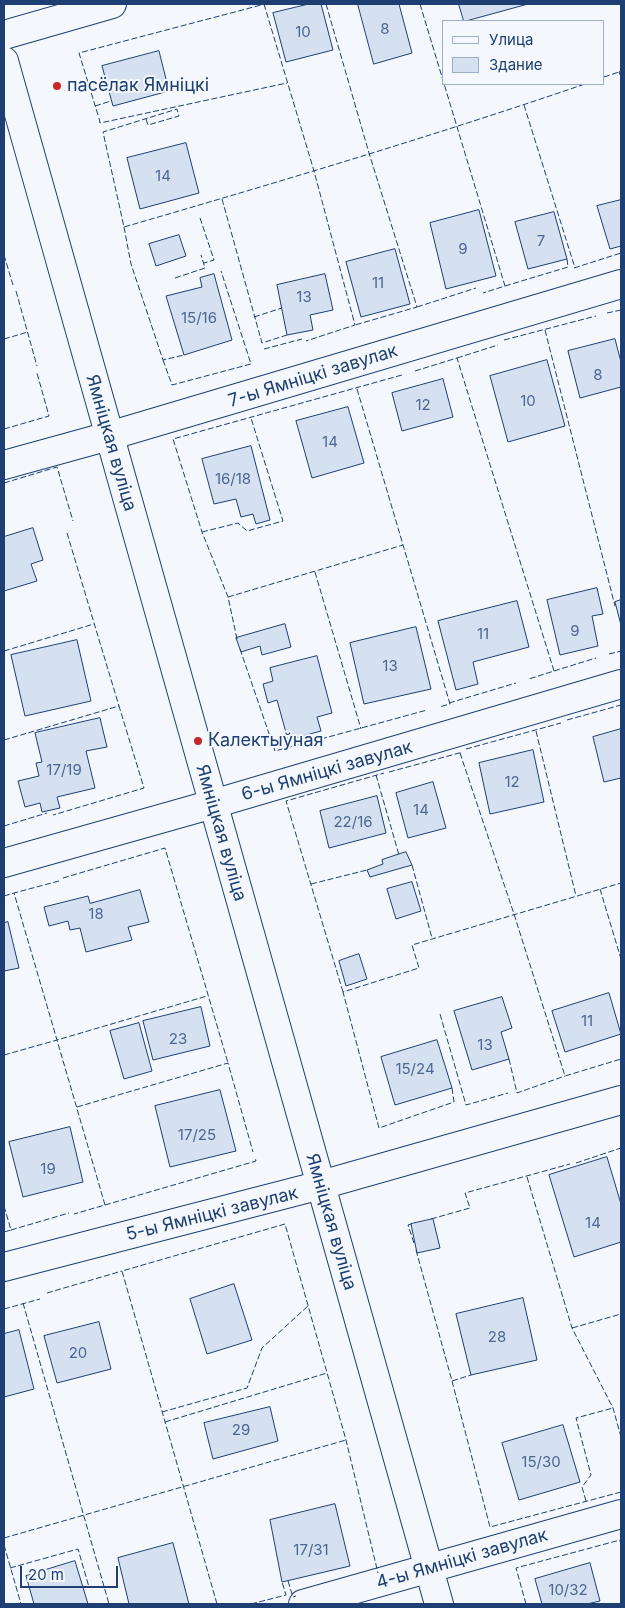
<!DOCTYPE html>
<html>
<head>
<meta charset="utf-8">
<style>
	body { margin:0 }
	#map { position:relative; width:625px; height:1608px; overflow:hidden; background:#f4f7fb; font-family:Inter,sans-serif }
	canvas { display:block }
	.frame { position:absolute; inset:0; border:5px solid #1d3f73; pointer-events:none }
	.legend { position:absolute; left:442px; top:20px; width:162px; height:65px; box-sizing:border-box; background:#f4f7fb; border:1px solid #9eadc5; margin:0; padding:6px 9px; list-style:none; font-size:15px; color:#1d3f73 }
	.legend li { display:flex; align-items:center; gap:10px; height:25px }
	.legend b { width:25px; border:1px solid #9eadc5 }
	.scale { position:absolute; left:20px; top:1566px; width:98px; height:22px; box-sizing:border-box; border:2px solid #1d3f73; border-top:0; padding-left:6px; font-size:15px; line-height:18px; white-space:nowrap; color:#1d3f73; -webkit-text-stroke:4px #f4f7fb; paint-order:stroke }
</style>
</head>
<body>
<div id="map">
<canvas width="625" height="1608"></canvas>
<div class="frame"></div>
<ul class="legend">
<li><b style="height:6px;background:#f4f7fb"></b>Улица</li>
<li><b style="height:14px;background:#d5e0f0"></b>Здание</li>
</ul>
<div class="scale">20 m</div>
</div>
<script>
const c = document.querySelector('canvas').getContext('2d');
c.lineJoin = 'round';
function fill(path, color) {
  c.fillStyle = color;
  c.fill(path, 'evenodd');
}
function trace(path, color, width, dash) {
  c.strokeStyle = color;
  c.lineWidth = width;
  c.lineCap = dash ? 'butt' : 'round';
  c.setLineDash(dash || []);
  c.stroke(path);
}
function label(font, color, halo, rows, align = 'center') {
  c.font = font + ' Inter,sans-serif';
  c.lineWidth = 4;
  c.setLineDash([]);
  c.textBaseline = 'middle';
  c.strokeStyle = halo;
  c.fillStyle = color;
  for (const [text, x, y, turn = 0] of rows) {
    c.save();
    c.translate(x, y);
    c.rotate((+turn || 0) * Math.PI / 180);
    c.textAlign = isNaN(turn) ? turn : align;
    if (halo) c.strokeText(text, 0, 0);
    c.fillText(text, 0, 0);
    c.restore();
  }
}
const building = new Path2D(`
	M 309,4 L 321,4 L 333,50 L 286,62 L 273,13 Z
	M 358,4 L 399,4 L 412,53 L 374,64 Z
	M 459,4 L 528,4 L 466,21 L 464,21 Z
	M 159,51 L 169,91 L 113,106 L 102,66 Z
	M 186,143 L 199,193 L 140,209 L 127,158 Z
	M 621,200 L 621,246 L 610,249 L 597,206 Z
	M 479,210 L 496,276 L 446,289 L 430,223 Z
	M 554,212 L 567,259 L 528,269 L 515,222 Z
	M 179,235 L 186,256 L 156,266 L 149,244 Z
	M 395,249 L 410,304 L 361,317 L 346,262 Z
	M 214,274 L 232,340 L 184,355 L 166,296 L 202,287 L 200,278 Z
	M 325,274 L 333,310 L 310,315 L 313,330 L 287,335 L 277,285 Z
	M 615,339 L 621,362 L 621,387 L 580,398 L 568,351 Z
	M 547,360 L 565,426 L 508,442 L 490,376 Z
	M 443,379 L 453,417 L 402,431 L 392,393 Z
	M 348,407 L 364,463 L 312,478 L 296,421 Z
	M 251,446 L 270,520 L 256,524 L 253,514 L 241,517 L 236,499 L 214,504 L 202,459 Z
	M 33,528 L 43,560 L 31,564 L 37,581 L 4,591 L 4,537 Z
	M 597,588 L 603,614 L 592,616 L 598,646 L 560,655 L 547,600 Z
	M 621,600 L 621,625 L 615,602 Z
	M 517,601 L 529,647 L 473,662 L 478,684 L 456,690 L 438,621 Z
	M 285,624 L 291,647 L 262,655 L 260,646 L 241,652 L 236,638 Z
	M 416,627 L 431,689 L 364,704 L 350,643 Z
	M 77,640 L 91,701 L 25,716 L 11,655 Z
	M 317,656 L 332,713 L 317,717 L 321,731 L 288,740 L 277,700 L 268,703 L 263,684 L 273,681 L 270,668 Z
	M 100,718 L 107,747 L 86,751 L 95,788 L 57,797 L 60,808 L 42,812 L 40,803 L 25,807 L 18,781 L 39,776 L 36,763 L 42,762 L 35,733 Z
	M 621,729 L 621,778 L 604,782 L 593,737 Z
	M 533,750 L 544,802 L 490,814 L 479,763 Z
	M 433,782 L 446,828 L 408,838 L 396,793 Z
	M 377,796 L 386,833 L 329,848 L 320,811 Z
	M 406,852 L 412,865 L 370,877 L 367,870 L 383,864 L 382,860 Z
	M 412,882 L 421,911 L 396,919 L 387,889 Z
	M 140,890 L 149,922 L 128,927 L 132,940 L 86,952 L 80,928 L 70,930 L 68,921 L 49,926 L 44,907 L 88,896 L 90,903 Z
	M 8,922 L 19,968 L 4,971 L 4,923 Z
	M 359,954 L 367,979 L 346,986 L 339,961 Z
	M 609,993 L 621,1034 L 565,1052 L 552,1011 Z
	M 502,997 L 512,1028 L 501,1032 L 509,1059 L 472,1070 L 454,1011 Z
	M 201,1007 L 210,1046 L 153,1060 L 143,1021 Z
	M 139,1023 L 152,1071 L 124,1079 L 110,1031 Z
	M 437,1040 L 452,1088 L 395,1105 L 381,1057 Z
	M 220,1090 L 236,1151 L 170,1167 L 155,1106 Z
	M 70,1127 L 83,1182 L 23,1197 L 9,1142 Z
	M 607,1157 L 621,1204 L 621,1242 L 574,1257 L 549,1175 Z
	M 433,1219 L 440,1248 L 417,1253 L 411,1224 Z
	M 234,1284 L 252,1340 L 207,1354 L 190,1299 Z
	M 523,1298 L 537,1360 L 471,1375 L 456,1314 Z
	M 99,1322 L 111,1369 L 57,1383 L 44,1336 Z
	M 19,1330 L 34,1389 L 4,1397 L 4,1334 Z
	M 270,1407 L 278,1441 L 213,1459 L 204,1423 Z
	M 563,1425 L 580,1482 L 519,1500 L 502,1443 Z
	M 335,1504 L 350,1566 L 282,1582 L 270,1520 Z
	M 173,1543 L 189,1604 L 129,1604 L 118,1558 Z
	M 75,1561 L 88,1604 L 34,1604 L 26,1576 Z
	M 590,1563 L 600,1601 L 587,1604 L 542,1604 L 535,1579 Z`);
fill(building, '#d5e0f0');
trace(building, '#1d3f73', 1);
const minor = new Path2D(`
	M 4,465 L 109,436 L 621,284
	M 4,863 L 213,804 L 621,684
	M 4,1267 L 321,1185 L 621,1100
	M 303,1604 L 621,1514`);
const major = new Path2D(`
	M 4,35 L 112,4
	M 4,61 L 439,1604`);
trace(minor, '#1d3f73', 30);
trace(major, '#1d3f73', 30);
trace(minor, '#f4f7fb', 28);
trace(major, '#f4f7fb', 28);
trace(new Path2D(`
	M 264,4 L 314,171 L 355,325 L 306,341
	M 326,4 L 369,153 L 417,307 L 355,325
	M 420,4 L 505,286 L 483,293
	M 604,77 L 619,72 L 621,71 L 619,72 L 621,79
	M 524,105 L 575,268
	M 95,106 L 111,101
	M 98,115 L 79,53 L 265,4
	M 99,118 L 100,123 L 287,83
	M 146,119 L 148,125 L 179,116 L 177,109 L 103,132 L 124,227 C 279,182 433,136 585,84
	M 222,199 L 262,343 L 287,335
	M 200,218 L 214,260 L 204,263
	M 124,227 L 131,264 L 163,360 L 184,355
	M 4,255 L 13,285
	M 574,268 L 621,253
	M 175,278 L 205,268 L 201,255
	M 505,286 L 568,267 L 567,259
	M 16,291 L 37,366
	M 417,307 L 476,288
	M 607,313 L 621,310
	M 254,317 L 282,308
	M 545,330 L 615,606
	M 4,339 L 28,332
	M 504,340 L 596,316
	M 264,349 L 302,339
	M 457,358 L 498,345
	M 163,360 L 172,385 L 251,364 L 221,271
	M 415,371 L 457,358 L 554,671 L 529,679
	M 357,389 L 450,704 L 439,707
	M 4,429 L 49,416 L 37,373
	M 4,483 L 57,467 L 73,521
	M 202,532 L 238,523 L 247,531 L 283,521 L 251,418
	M 67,533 L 119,706
	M 315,572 L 361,729
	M 228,597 L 403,545
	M 237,639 L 228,597 L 202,532 L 173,439 L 402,375
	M 240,649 L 275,751 L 313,741
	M 4,651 L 94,624
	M 609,654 L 621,651
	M 554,671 L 596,658
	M 449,703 L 516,683
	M 567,720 L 621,705
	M 536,731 L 576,896
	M 321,739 L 427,710
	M 4,740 L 119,706 L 144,788 L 53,815
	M 466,749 L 561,723
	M 460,753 L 514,914 L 565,1076 L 621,1059
	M 389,772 L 463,752
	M 376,775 L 399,855
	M 4,826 L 47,813
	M 412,865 L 432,938
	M 63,878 L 165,848 L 228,1063
	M 59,881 L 14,893 L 57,1040 L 207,996
	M 311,884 L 367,870
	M 600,889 L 621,959
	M 4,896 L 14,893
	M 343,992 L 286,801 L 384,773
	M 440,1014 L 466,1105 L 508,1093
	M 4,1055 L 57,1040 L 105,1205 L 74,1214
	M 509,1059 L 517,1093 L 565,1076
	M 452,1088 L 454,1102 L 379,1128 L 343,992 L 419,968 L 412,945 L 621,883
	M 77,1107 L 228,1063 L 253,1152
	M 576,1163 L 621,1148
	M 527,1177 L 572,1328 L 613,1408 L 621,1437
	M 105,1205 L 256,1161 L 255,1157
	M 4,1206 L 11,1230 L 4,1232
	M 431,1219 L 470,1208 L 465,1193 L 570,1164
	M 11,1230 L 69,1213
	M 414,1243 L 408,1225 L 414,1223
	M 416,1250 L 452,1381 L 471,1375
	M 47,1293 L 122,1271
	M 23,1303 L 109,1604
	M 4,1309 L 40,1299
	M 572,1328 L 621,1314
	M 452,1381 L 490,1527 L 621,1492
	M 162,1412 L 247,1388 L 262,1348 L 308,1306
	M 165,1422 L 327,1373
	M 586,1501 L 582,1487 L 591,1475 L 576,1418 L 613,1408
	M 4,1538 L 346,1440
	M 4,1545 L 21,1604
	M 10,1568 L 78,1549 L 89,1587
	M 288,1581 L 293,1597 L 296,1596
	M 217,1604 L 122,1271 L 285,1224 L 346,1440 L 378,1573
	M 251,1604 L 286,1595 L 282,1582
	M 526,1604 L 516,1568 L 620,1540 L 621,1546`), '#1d3f73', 1, [6, 2.5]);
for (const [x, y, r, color] of [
	[57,86,5,"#c62828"],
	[198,741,5,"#c62828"]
]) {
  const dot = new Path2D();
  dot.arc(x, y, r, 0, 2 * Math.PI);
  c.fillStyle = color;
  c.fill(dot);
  trace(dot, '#f4f7fb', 2);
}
label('15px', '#4b6792', null, [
	["8",385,29],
	["10",303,32],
	["14",163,176],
	["7",541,241],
	["9",463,249],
	["11",378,283],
	["13",304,297],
	["15/16",199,318],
	["8",598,375],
	["10",528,401],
	["12",423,405],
	["14",330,442],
	["16/18",233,479],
	["9",575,631],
	["11",483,634],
	["13",390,666],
	["17/19",64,770],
	["12",512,782],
	["14",421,810],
	["22/16",353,822],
	["18",96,914],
	["11",587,1021],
	["23",178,1039],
	["13",485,1045],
	["15/24",415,1069],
	["17/25",197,1135],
	["19",48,1169],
	["14",593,1223],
	["28",497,1337],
	["20",78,1353],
	["29",241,1430],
	["15/30",541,1462],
	["17/31",311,1550],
	["10/32",568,1590]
]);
label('18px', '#1d3f73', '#f4f7fb', [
	["пасёлак Ямніцкі",67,86],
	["Калектыўная",208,741]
], 'left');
label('18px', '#1d3f73', '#f4f7fb', [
	["7-ы Ямніцкі завулак",313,376,-17],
	["Ямніцкая вуліца",111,443,74],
	["6-ы Ямніцкі завулак",327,771,-16],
	["Ямніцкая вуліца",221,833,74],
	["5-ы Ямніцкі завулак",212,1214,-14],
	["Ямніцкая вуліца",331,1222,74],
	["4-ы Ямніцкі завулак",462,1559,-16]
]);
</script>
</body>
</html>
